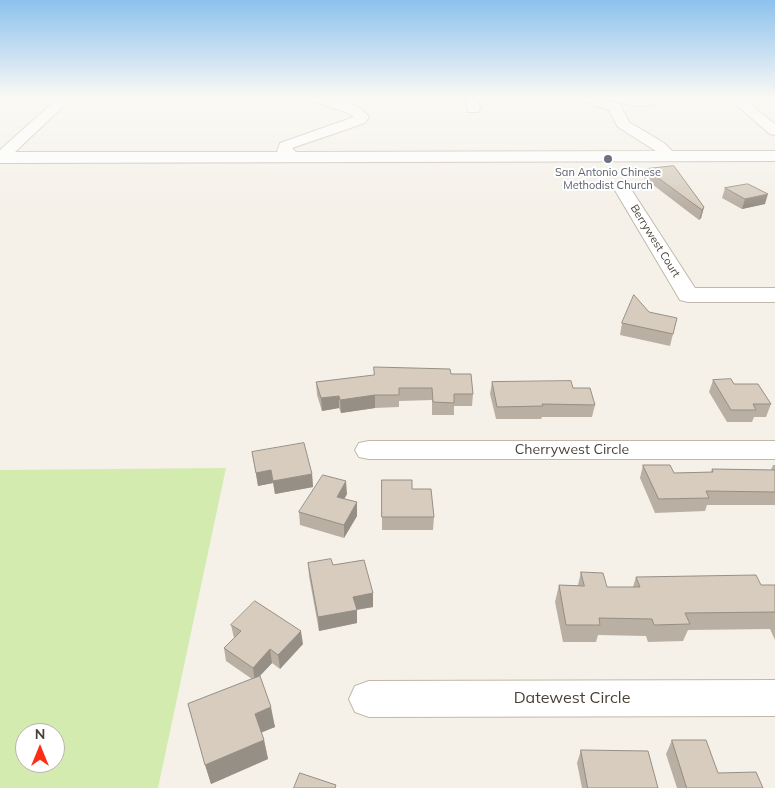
<!DOCTYPE html>
<html>
<head>
<meta charset="utf-8">
<style>
	body { margin:0 }
	#map { position:relative; width:775px; height:788px; overflow:hidden; background:#f5f1e9; font-family:Mulish,sans-serif }
	canvas { display:block }
	.north { position:absolute; left:15px; top:723px; width:50px; height:50px; box-sizing:border-box; background:#fff; border:1px solid #b6b3af; border-radius:50%; rotate:0deg; font-size:14px; font-weight:700; line-height:20px; text-align:center; color:#494137 }
	.north::after { content:''; display:block; margin:auto; width:18px; height:22px; background:#ff2c16; clip-path:polygon(50% 0,100% 100%,50% 72%,0 100%) }
</style>
</head>
<body>
<div id="map">
<canvas width="775" height="788"></canvas>
<div class="north">N</div>
</div>
<script>
const c = document.querySelector('canvas').getContext('2d');
c.lineJoin = 'round';
function fill(path, color) {
  c.fillStyle = color;
  c.fill(path, 'evenodd');
}
function trace(path, color, width, dash) {
  c.strokeStyle = color;
  c.lineWidth = width;
  c.lineCap = dash ? 'butt' : 'round';
  c.setLineDash(dash || []);
  c.stroke(path);
}
function label(font, color, halo, rows, align = 'center') {
  c.font = font + ' Mulish,sans-serif';
  c.lineWidth = 4;
  c.setLineDash([]);
  c.textBaseline = 'middle';
  c.strokeStyle = halo;
  c.fillStyle = color;
  for (const [text, x, y, turn = 0] of rows) {
    c.save();
    c.translate(x, y);
    c.rotate((+turn || 0) * Math.PI / 180);
    c.textAlign = isNaN(turn) ? turn : align;
    if (halo) c.strokeText(text, 0, 0);
    c.fillText(text, 0, 0);
    c.restore();
  }
}
fill(new Path2D(`
	M 226,468 L 158,788 L 0,788 L 0,470 ZM 25,733 L 55,733 L 55,763 L 25,763 Z`), '#d4ebb0');
const minor = new Path2D(`
	M 59,97 L 73,97 L 15,152 L 277,152 L 280,143 L 354,117 L 346,112 L 307,100 L 306,97 C 326,97 356,99 369,117 L 365,123 L 292,148 L 296,152 L 656,151 L 618,127 L 609,110 L 579,100 L 578,97 L 597,97 L 620,104 L 629,122 L 664,143 L 672,151 L 775,151 L 775,161 L 0,163 L 0,150 Z
	M 465,97 L 477,97 L 480,109 L 478,112 L 468,112 Z
	M 615,97 L 664,97 L 661,103 C 647,106 624,109 615,97 Z
	M 727,97 L 741,97 L 775,124 L 775,135 L 770,134 Z
	M 621,182 L 627,183 L 695,288 L 775,288 L 775,302 L 688,302 L 680,300 L 613,187 L 615,183 Z
	M 369,441 L 775,441 L 775,459 L 369,459 L 359,457 L 355,450 L 359,443 Z
	M 775,680 L 775,716 L 369,717 L 355,712 L 349,699 L 355,686 L 369,681 Z`);
trace(minor, '#c1b8ab', 2);
fill(minor, '#fff');
fill(new Path2D(`
	M 646,169 L 704,207 L 701,218 L 699,220 L 644,178 Z
	M 725,188 L 765,204 L 742,209 L 722,198 Z
	M 677,318 L 670,346 L 620,335 L 622,323 Z
	M 451,374 L 473,394 L 472,406 L 454,406 L 454,415 L 432,415 L 432,400 L 399,401 L 399,407 L 375,408 L 341,413 L 339,408 L 322,411 L 317,395 L 316,382 Z
	M 713,380 L 734,384 L 771,404 L 766,417 L 754,417 L 752,422 L 727,422 L 709,392 Z
	M 492,382 L 573,388 L 595,405 L 592,417 L 542,417 L 541,419 L 496,419 L 490,394 Z
	M 252,452 L 312,474 L 313,487 L 275,494 L 273,483 L 258,486 Z
	M 643,465 L 674,473 L 711,472 L 712,469 L 771,470 L 773,465 L 775,465 L 775,505 L 707,505 L 705,511 L 655,513 L 640,478 Z
	M 382,480 L 434,517 L 433,530 L 382,530 Z
	M 347,494 L 344,499 L 357,502 L 357,516 L 344,538 L 300,525 L 299,512 Z
	M 308,563 L 333,565 L 373,593 L 373,607 L 357,610 L 357,623 L 319,631 L 309,576 Z
	M 581,572 L 607,587 L 633,587 L 636,577 L 761,585 L 775,585 L 775,640 L 770,629 L 688,630 L 683,641 L 648,642 L 646,636 L 598,635 L 596,642 L 563,642 L 555,602 L 559,585 L 578,585 Z
	M 231,625 L 303,644 L 280,669 L 272,663 L 260,676 L 275,727 L 261,732 L 264,740 L 268,759 L 211,784 L 188,704 L 252,679 L 226,661 L 224,648 L 234,638 Z
	M 672,740 L 718,773 L 763,788 L 677,788 L 666,754 Z
	M 581,750 L 658,788 L 582,788 L 577,763 Z`), '#b9afa3');
fill(new Path2D(`
	M 768,194 L 765,204 L 742,209 L 745,199 Z
	M 704,207 L 701,218 L 699,220 L 702,210 Z
	M 375,395 L 375,408 L 341,413 L 340,400 Z
	M 339,396 L 339,408 L 322,411 L 321,398 Z
	M 271,470 L 273,483 L 258,486 L 256,473 Z
	M 312,474 L 313,487 L 275,494 L 273,481 Z
	M 346,481 L 347,494 L 338,510 L 337,497 Z
	M 357,502 L 357,516 L 344,538 L 344,525 Z
	M 373,593 L 373,607 L 354,610 L 353,597 Z
	M 357,610 L 357,623 L 319,631 L 318,617 Z
	M 301,631 L 303,644 L 280,669 L 278,655 Z
	M 270,649 L 272,663 L 255,681 L 253,668 Z
	M 271,707 L 275,727 L 258,734 L 255,714 Z
	M 264,740 L 268,759 L 211,784 L 205,765 Z`), '#968f85');
const building = new Path2D(`
	M 674,166 L 704,207 L 702,210 L 646,169 Z
	M 748,184 L 768,194 L 745,199 L 725,188 Z
	M 634,295 L 649,312 L 677,318 L 673,334 L 622,323 Z
	M 374,367 L 450,369 L 451,374 L 471,374 L 473,394 L 454,394 L 454,403 L 433,402 L 432,388 L 399,388 L 399,395 L 375,395 L 340,400 L 339,396 L 321,398 L 316,382 L 374,375 Z
	M 731,379 L 734,384 L 758,384 L 771,404 L 753,404 L 756,410 L 731,410 L 713,380 Z
	M 571,381 L 573,388 L 590,388 L 595,405 L 542,404 L 543,406 L 497,407 L 492,382 Z
	M 304,443 L 312,474 L 273,481 L 271,470 L 256,473 L 252,452 Z
	M 643,465 L 670,465 L 674,473 L 713,472 L 712,469 L 775,470 L 775,492 L 706,491 L 709,498 L 659,499 Z
	M 323,475 L 346,481 L 337,497 L 357,502 L 344,525 L 299,512 Z
	M 382,480 L 412,480 L 412,489 L 431,489 L 434,517 L 382,517 Z
	M 331,559 L 333,565 L 364,560 L 373,593 L 353,597 L 357,610 L 318,617 L 308,563 Z
	M 581,572 L 603,573 L 607,587 L 640,587 L 636,577 L 756,575 L 761,585 L 775,585 L 775,612 L 685,613 L 690,624 L 654,625 L 652,619 L 599,618 L 600,625 L 566,625 L 559,585 L 584,586 Z
	M 255,601 L 301,631 L 278,655 L 270,649 L 253,668 L 224,648 L 241,631 L 231,625 Z
	M 260,676 L 271,707 L 255,714 L 264,740 L 205,765 L 188,704 Z
	M 672,740 L 706,740 L 718,773 L 756,772 L 763,788 L 687,788 Z
	M 581,750 L 648,751 L 658,788 L 588,788 Z
	M 300,773 L 336,785 L 335,788 L 294,788 Z`);
fill(building, '#d7ccbe');
trace(building, '#968f85', 1);
const sky = c.createLinearGradient(0, 0, 0, 207);
sky.addColorStop(0, '#8dc2ed');
sky.addColorStop(0.47, '#faf9f5');
sky.addColorStop(1, '#faf9f500');
c.fillStyle = sky;
c.fillRect(0, 0, 775, 207);
for (const [x, y, r, color] of [
	[608,159,5,"#6b7280"]
]) {
  const dot = new Path2D();
  dot.arc(x, y, r, 0, 2 * Math.PI);
  c.fillStyle = color;
  c.fill(dot);
  trace(dot, '#fff', 2);
}
label('11px', '#5b616d', '#fff', [
	["San Antonio Chinese",608,173],
	["Methodist Church",608,186]
]);
label('11px', '#494137', '#fff', [
	["Berrywest Court",655,241,58]
]);
label('14px', '#494137', '#fff', [
	["Cherrywest Circle",572,450]
]);
label('16px', '#494137', '#fff', [
	["Datewest Circle",572,698]
]);
</script>
</body>
</html>
